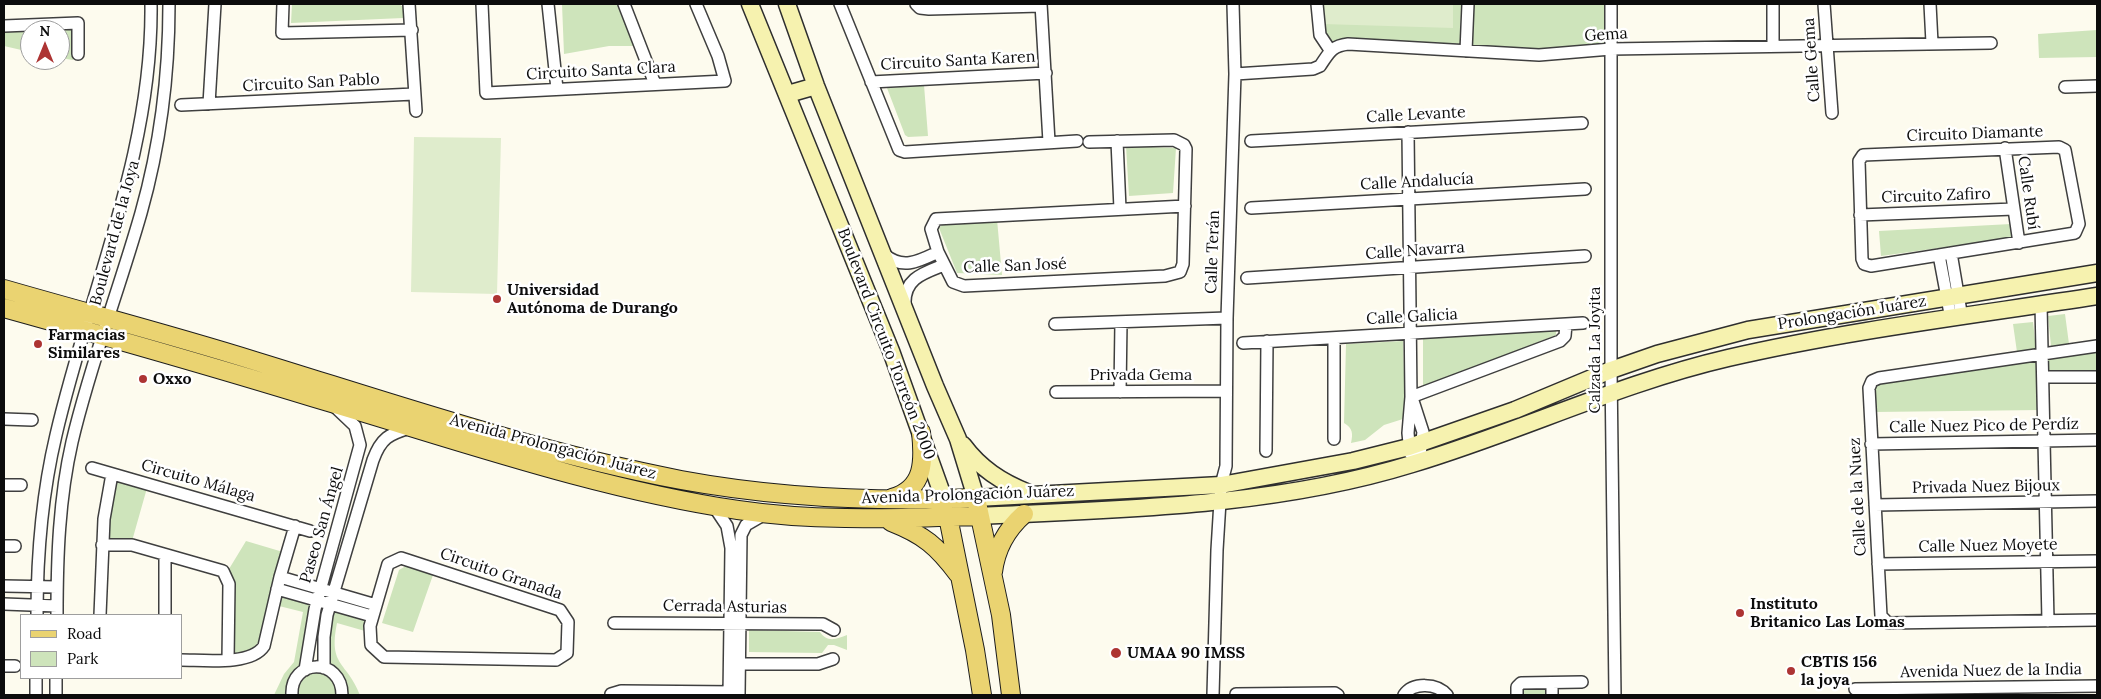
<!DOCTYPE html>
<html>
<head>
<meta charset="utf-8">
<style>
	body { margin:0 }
	#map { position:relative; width:2101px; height:699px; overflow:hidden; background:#fdfbee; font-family:Lora,serif }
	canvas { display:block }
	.frame { position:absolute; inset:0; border:5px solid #0c0c0c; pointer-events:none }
	.legend { position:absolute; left:20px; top:614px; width:162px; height:65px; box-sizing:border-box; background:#fff; border:1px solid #9e9e9e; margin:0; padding:6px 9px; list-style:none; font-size:15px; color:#0c0c0c }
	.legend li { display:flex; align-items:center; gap:10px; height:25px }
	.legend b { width:25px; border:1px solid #9e9e9e }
	.north { position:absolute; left:20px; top:20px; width:50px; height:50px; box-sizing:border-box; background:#fff; border:1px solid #9e9e9e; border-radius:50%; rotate:0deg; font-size:14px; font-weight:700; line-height:20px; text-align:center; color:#0c0c0c }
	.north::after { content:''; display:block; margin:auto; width:18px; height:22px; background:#ad3433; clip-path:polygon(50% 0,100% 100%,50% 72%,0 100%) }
</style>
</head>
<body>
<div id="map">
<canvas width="2101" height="699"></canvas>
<div class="frame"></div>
<ul class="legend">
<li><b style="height:6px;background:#ead371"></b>Road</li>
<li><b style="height:14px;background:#cee4bb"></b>Park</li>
</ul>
<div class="north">N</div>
</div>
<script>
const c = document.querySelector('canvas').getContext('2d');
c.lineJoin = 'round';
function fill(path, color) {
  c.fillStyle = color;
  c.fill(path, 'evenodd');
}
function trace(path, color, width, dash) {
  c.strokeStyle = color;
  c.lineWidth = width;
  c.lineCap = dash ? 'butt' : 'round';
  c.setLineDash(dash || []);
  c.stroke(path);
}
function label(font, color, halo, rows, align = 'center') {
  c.font = font + ' Lora,serif';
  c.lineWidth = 5;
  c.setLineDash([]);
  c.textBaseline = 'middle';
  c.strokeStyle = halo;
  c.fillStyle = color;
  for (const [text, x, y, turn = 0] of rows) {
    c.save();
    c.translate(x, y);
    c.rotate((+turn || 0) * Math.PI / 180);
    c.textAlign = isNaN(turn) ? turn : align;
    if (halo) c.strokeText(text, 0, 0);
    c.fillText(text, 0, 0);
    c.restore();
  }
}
fill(new Path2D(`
	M 292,4 L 399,4 L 403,7 L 403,18 L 291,23 Z
	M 562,4 L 618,4 L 635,46 L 609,46 L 564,54 Z
	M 1319,4 L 1461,4 L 1460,44 L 1331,42 L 1323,33 Z
	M 1471,4 L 1606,4 L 1608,46 L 1538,52 L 1469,48 Z
	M 75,25 L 73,60 L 60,58 L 60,30 L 30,30 L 30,52 L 4,46 L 4,32 Z
	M 2097,30 L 2097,57 L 2039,58 L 2038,34 Z
	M 924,85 L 928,136 L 908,137 L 905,135 L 887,88 Z
	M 1126,146 L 1176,148 L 1173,193 L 1129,196 Z
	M 997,219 L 1002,275 L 957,273 L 939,228 L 944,223 Z
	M 2011,224 L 2012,238 L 1881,256 L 1879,231 Z
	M 2065,314 L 2069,344 L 2051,346 L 2048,316 Z
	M 2033,322 L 2036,349 L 2017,352 L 2013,324 Z
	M 1556,329 L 1556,335 L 1423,388 L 1423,338 Z
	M 1403,341 L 1405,408 L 1403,419 L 1384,425 L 1365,440 L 1351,443 C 1353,434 1353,428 1344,423 L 1346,344 Z
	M 2097,348 L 2097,374 L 2046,375 L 2044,357 Z
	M 2039,359 L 2040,410 L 1875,412 L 1873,385 L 1880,380 Z
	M 114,477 L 147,488 L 132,541 L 106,541 Z
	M 246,541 L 283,552 L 262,636 L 254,649 L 233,654 L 234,583 L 229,569 Z
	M 406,566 L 433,575 L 413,632 L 382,623 L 399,570 Z
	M 281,594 L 315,602 L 306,659 L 290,695 L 274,695 L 284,674 L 294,662 L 303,612 L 279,606 Z
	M 332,607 L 369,618 L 365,631 L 337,623 C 328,667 347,661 360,695 L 345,695 L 327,661 Z
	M 749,630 L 820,632 C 827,643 837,639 847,635 L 847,650 L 834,645 L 828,645 L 822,653 L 749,652 Z
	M 315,672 L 321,672 L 333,678 L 337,695 L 299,695 C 298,683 304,676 315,672 Z
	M 1550,684 L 1550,695 L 1518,695 L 1520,685 Z`), '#cee4bb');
fill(new Path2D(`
	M 1324,4 L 1453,4 L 1453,28 L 1323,24 Z
	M 414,137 L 501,138 L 497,294 L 411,292 Z`), '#dfeccc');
const street = new Path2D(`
	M 283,4 L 282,33 L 412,30
	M 409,4 L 416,111
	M 482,4 L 486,93 L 725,81 L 718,56 L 696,4
	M 548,4 L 557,89
	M 624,4 L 655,84
	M 840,4 L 899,150 L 905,152 L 1077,141
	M 916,4 L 920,8 L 929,9 L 1041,6
	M 1041,4 L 1049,142
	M 1317,4 L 1320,35 L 1330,50
	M 1611,4 L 1611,370 L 1615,695
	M 1773,4 L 1773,46
	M 1824,4 L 1832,113
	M 1930,4 L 1932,43
	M 4,26 L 78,23 L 78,54
	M 1466,51 L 1468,4
	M 1235,74 L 1313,69 L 1320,66 C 1329,53 1331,46 1348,44 L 1539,55 L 1611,49 L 1991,43
	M 871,82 L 1046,73
	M 2065,87 L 2097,86
	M 209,104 L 215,4
	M 181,105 L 414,94
	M 1408,132 L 1411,397 L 1408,433 L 1410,453
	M 1117,141 L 1120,209
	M 1251,141 L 1582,123
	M 1089,142 L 1174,140 L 1184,145 L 1186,149 L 1183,264 L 1180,272 L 1165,276 L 964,286 L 953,282 L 938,252 L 931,229 L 936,219 L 1185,206
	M 2059,147 L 2065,150 L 2079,224 L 2075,233 L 1871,266 L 1864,264 L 1862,259 L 1859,161 L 1863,155 Z
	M 2005,148 L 2019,243
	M 1251,208 L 1585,189
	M 1860,215 L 2014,209
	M 1951,253 L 1962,318
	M 885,255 C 903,270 919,261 938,252
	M 1939,255 L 1951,319
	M 1247,278 L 1585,256
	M 905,304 C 904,278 924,273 944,265
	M 2041,305 L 2048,621
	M 1055,324 L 1227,318
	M 1334,338 L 1334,439
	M 1243,343 L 1583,323
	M 2097,346 L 1879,378 L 1872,381 L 1869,388 L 1881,616 L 1888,623 L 2097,620
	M 2043,377 L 2097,377
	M 1056,392 L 1226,391
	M 1120,392 L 1121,322
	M 1411,397 L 1560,341 L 1565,336 L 1566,324
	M 1413,401 L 1423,432 L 1419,462
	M 4,419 L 32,420
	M 1871,444 L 2097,440
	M 1266,451 L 1267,341
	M 92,468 L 310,531
	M 4,485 L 21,485
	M 713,505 L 727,526 L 731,548 L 729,695
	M 1875,505 L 2097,501
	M 102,545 L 132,545 L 223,571 L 229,584 L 228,660
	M 4,546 L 15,546
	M 401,558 L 560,610 L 568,622 L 567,653 L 556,660 L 384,657 L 371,645 L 370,626 L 388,564 Z
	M 1878,564 L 2097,561
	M 280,577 L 376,605
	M 4,586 L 57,587
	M 277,589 L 372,616
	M 4,604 L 57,606
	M 37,615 C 37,554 42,494 56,435 C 89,292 153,153 151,4
	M 57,615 C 57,557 59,499 72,442 C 90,365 119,290 141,213 C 160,146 169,74 169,4
	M 100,615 L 104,519 L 112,474
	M 165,615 L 165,555
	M 614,623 L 823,624 L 834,630
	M 181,660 C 203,660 251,666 264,646 L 280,577 L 295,526
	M 733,664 L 818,664 L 833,659
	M 4,666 L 15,666
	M 324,668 L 324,637 L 327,615 L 373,460 C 381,438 389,434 410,428
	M 305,670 L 315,609 L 360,445 L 355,426 L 335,407
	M 1552,683 L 1552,695
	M 1855,689 L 2097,686
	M 611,694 L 621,691 L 736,692
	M 1236,694 L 1335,693 L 1338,695
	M 36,695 L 36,678
	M 56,695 L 56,678
	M 292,695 C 290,658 342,657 342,695
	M 739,695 L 741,535 L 746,525 L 765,514
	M 1213,695 L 1217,550 L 1221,485 L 1226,466 L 1227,318 L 1235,74 L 1233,4
	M 1404,695 C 1413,682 1437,683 1447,695
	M 1517,695 L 1517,687 L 1521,683 L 1582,682`);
const secondary = new Path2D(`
	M 750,4 L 891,351 L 944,499
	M 787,4 L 816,86 L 935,386 L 958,439 L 976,498 L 1221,485 L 1353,461 L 1409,447 L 1515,410 L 1611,370 L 1657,354 L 1748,330 L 2097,273
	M 788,94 L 816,86
	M 963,445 C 980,468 1001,482 1029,493
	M 979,516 C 1123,509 1273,507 1412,464 C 1519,432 1620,383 1728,358 C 1849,330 1975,315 2097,296`);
const primary = new Path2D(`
	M 4,289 C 87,313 172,335 255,361 C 395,404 536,452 681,480 C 778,498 877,502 976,498 L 1001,615 L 1011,695
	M 4,308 C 112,338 221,369 328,402 C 463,442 598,489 738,510 C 818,522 899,518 979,516
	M 892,498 C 925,489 924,460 921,432
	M 946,507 L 975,650 L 982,695
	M 891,522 C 924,535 937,546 958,574
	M 993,572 C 996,548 1006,530 1024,514`);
trace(street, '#3f3f3f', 14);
trace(secondary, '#2e2e2e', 19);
trace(primary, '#1d1d1d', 20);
trace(street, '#fff', 11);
trace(secondary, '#f6f2af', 16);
trace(primary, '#ead371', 18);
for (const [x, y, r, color] of [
	[497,299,5,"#ad3433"],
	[38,344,5,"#ad3433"],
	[143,379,5,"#ad3433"],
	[1740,613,5,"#ad3433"],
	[1116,653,6,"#ad3433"],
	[1791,671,5,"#ad3433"]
]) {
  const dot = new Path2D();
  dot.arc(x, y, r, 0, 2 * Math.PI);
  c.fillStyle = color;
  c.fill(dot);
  trace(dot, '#fff', 2);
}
label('16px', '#0c0c0c', '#fff', [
	["Gema",1606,35,-4],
	["Calle Gema",1812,60,-94],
	["Circuito Santa Karen",958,61,-3],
	["Circuito Santa Clara",601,71,-3],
	["Circuito San Pablo",311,83,-3],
	["Calle Levante",1416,115,-3],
	["Circuito Diamante",1975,134,-2],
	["Calle Andalucía",1417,182,-3],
	["Calle Rubí",2028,193,82],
	["Circuito Zafiro",1936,196,-2],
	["Boulevard de la Joya",115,233,-75],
	["Calle Navarra",1415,251,-4],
	["Calle Terán",1213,252,-88],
	["Calle San José",1015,266,-2],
	["Prolongación Juárez",1852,313,-9],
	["Calle Galicia",1412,317,-3],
	["Boulevard Circuito Torreón 2000",886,344,69],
	["Calzada La Joyita",1595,350,-90],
	["Privada Gema",1141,375],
	["Calle Nuez Pico de Perdíz",1984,426,-1],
	["Avenida Prolongación Juárez",553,447,15],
	["Circuito Málaga",198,481,16],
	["Privada Nuez Bijoux",1986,487,-1],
	["Avenida Prolongación Juárez",968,495,-2],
	["Calle de la Nuez",1858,497,-93],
	["Paseo San Ángel",322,525,-74],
	["Calle Nuez Moyete",1988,546,-1],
	["Circuito Granada",501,574,19],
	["Cerrada Asturias",725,607,1],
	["Avenida Nuez de la India",1991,671,-1]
]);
label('bold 16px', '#0c0c0c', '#fff', [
	["Universidad",507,290],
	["Autónoma de Durango",507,308],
	["Farmacias",48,335],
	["Similares",48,353],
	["Oxxo",153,379],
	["Instituto",1750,604],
	["Britanico Las Lomas",1750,622],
	["UMAA 90 IMSS",1127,653],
	["CBTIS 156",1801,662],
	["la joya",1801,680]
], 'left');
</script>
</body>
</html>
